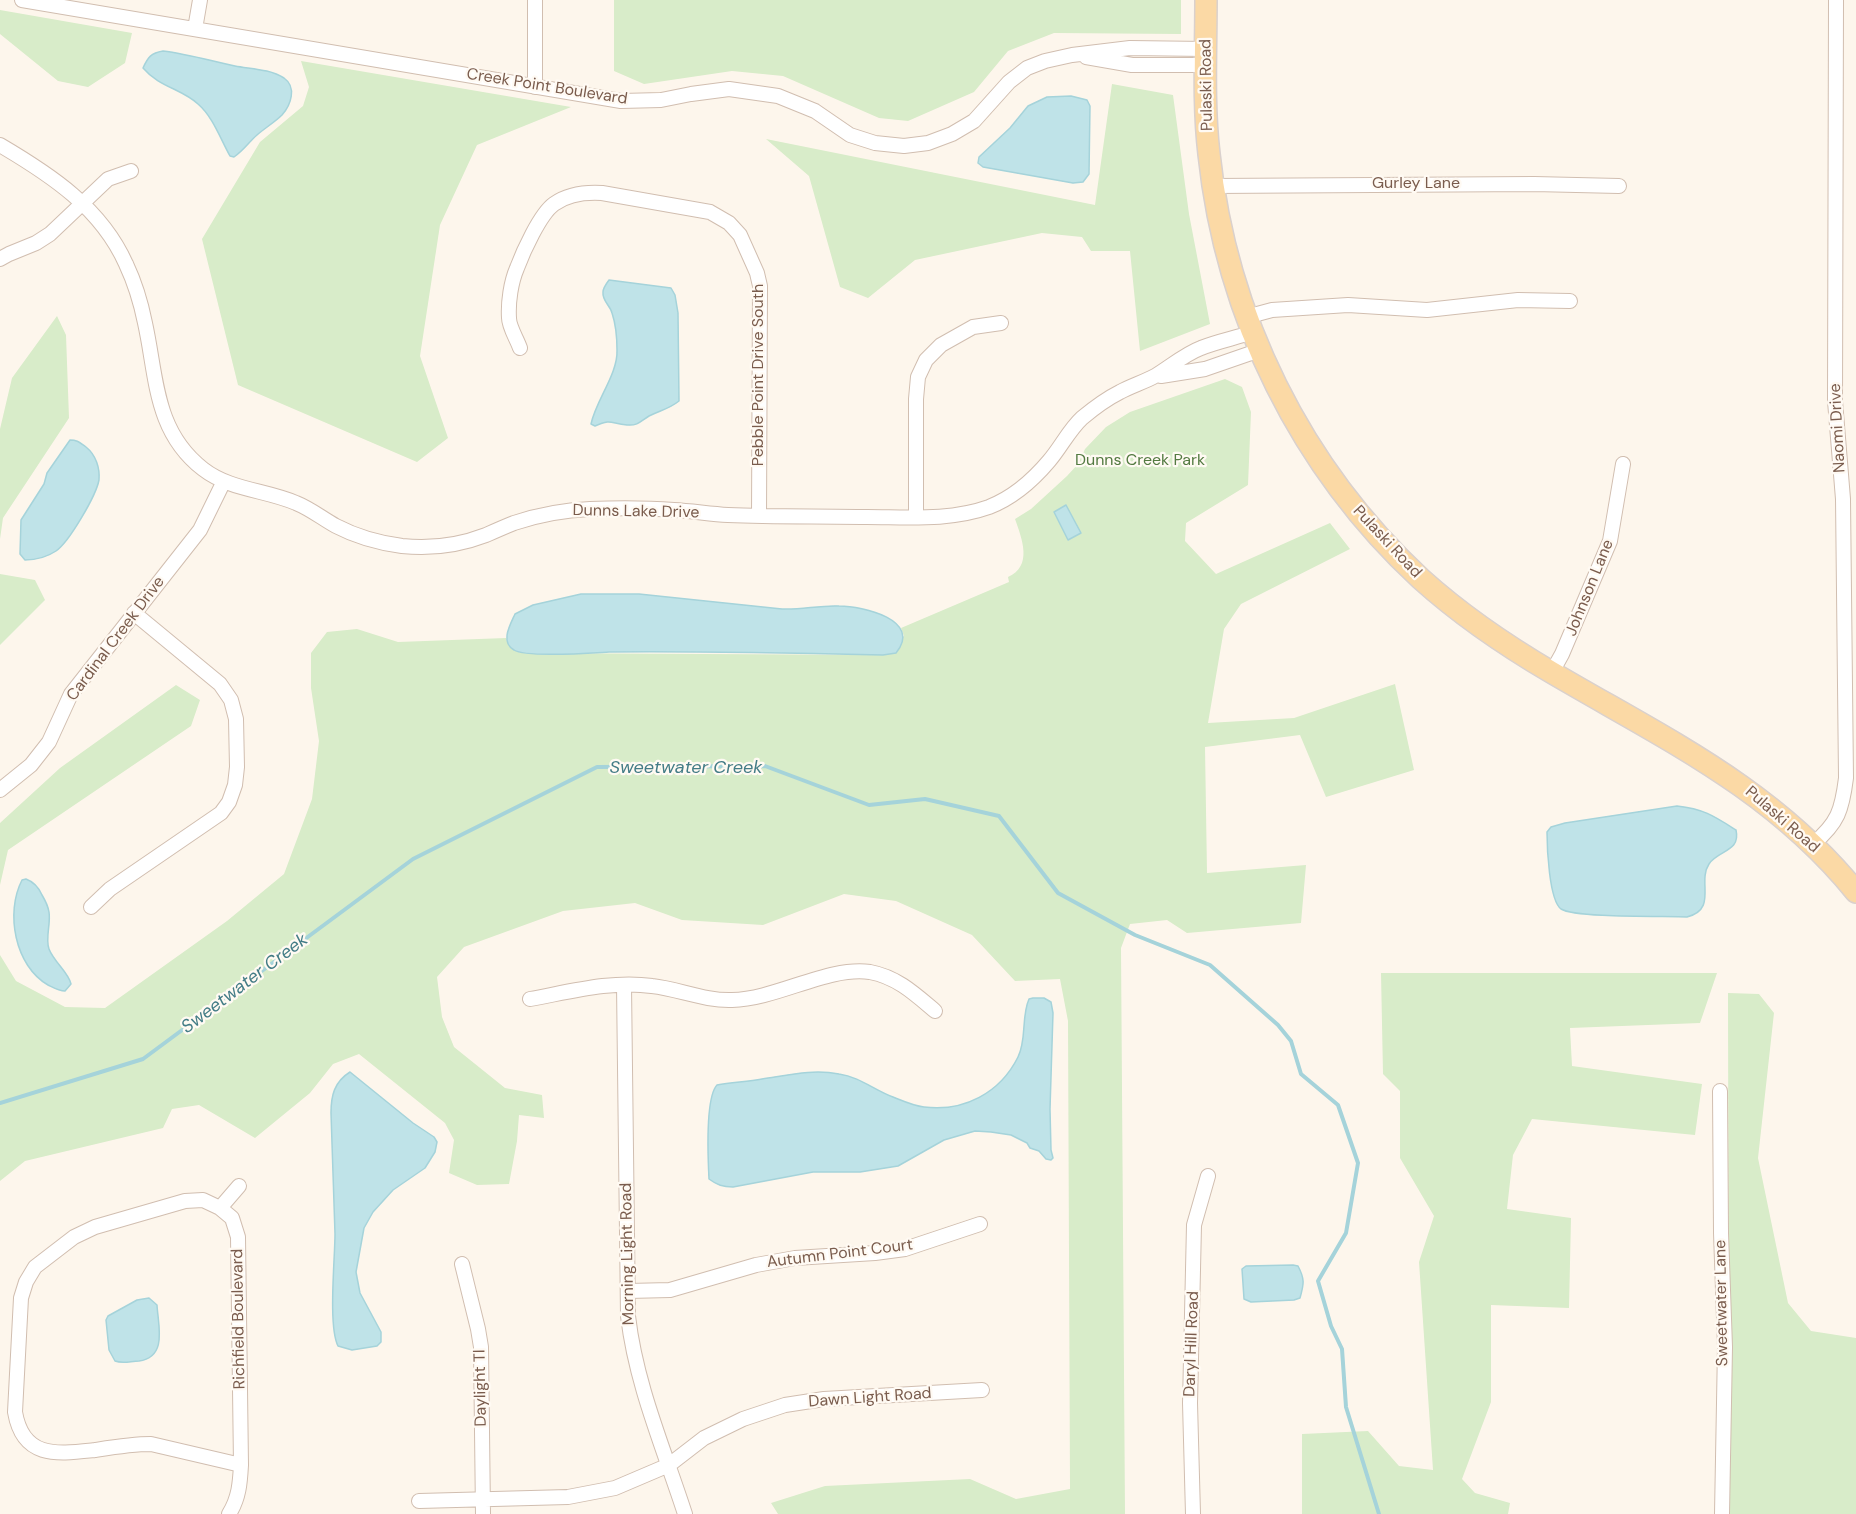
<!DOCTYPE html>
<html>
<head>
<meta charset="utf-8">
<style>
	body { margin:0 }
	canvas { display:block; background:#fdf6ec }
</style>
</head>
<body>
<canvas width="1856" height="1514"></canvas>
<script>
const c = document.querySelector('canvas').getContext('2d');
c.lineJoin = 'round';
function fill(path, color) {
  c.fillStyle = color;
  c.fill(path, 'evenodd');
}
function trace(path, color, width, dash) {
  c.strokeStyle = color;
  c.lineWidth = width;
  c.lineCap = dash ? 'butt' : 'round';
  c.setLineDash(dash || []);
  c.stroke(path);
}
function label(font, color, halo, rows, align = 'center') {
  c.font = font + ' "DM Sans",sans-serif';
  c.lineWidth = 4.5;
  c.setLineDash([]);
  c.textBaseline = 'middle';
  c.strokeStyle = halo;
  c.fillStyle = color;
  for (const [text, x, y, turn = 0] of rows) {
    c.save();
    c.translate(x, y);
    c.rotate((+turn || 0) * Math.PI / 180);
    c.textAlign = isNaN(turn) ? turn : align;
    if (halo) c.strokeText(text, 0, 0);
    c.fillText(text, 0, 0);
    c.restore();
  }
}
fill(new Path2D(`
	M 614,0 L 1181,0 L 1181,34 L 1054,33 L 1008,51 L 974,92 L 908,121 L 879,118 L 783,76 L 732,71 L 644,84 L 614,71 Z
	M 0,10 L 132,33 L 125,63 L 88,87 L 58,81 L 0,34 Z
	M 301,61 L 571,107 L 477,145 L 440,225 L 420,356 L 448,438 L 417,462 L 238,385 L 202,239 L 260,142 L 303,106 L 309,87 Z
	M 1112,84 L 1173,95 L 1189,214 L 1210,324 L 1140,351 L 1130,251 L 1091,251 L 1082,237 L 1042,233 L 915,260 L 868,298 L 840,287 L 809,176 L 766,139 L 1095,205 Z
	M 57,316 L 66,335 L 69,418 L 3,518 L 0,539 L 0,429 L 12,378 Z
	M 1225,379 L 1242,387 L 1251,412 L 1248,485 L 1186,523 L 1185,541 L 1216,574 L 1330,523 L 1350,549 L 1241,604 L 1224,629 L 1208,723 L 1294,718 L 1395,684 L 1414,770 L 1326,797 L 1300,735 L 1205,747 L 1207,873 L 1306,865 L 1301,923 L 1187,933 L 1167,920 L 1130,924 L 1121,948 L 1125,1514 L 778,1514 L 771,1503 L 825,1486 L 970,1479 L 1016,1499 L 1070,1489 L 1068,1021 L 1060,979 L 1015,981 L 972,935 L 896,901 L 844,894 L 763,925 L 682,920 L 635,903 L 563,911 L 464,947 L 437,977 L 442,1017 L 454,1047 L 505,1088 L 542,1095 L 544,1118 L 519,1115 L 517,1141 L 509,1184 L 477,1185 L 449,1173 L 454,1140 L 445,1123 L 359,1054 L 333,1064 L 310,1093 L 255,1138 L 199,1105 L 172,1109 L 163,1128 L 25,1161 L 0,1181 L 0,955 L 16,981 L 65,1007 L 105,1008 L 227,921 L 284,874 L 312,799 L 319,741 L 311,688 L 311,653 L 327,632 L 357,629 L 398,642 L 506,638 C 508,647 512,650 521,653 L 883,655 L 904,636 L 901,628 L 1009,582 L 1008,577 C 1033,566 1022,539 1015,519 L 1031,509 L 1067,476 L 1078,464 L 1085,449 L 1106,427 L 1130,412 Z
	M 0,574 L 35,580 L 45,600 L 0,645 Z
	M 176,685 L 200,700 L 191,726 L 8,850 L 0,885 L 0,823 L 60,768 Z
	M 1381,973 L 1717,973 L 1700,1023 L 1570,1028 L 1572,1066 L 1702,1084 L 1695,1135 L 1532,1119 L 1513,1155 L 1507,1209 L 1571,1218 L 1569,1308 L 1491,1305 L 1491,1402 L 1462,1479 L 1475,1493 L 1510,1503 L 1508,1514 L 1302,1514 L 1302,1434 L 1368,1431 L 1399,1466 L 1433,1470 L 1419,1262 L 1434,1216 L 1400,1158 L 1400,1091 L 1383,1074 Z
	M 1728,993 L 1759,994 L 1774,1013 L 1758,1158 L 1788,1303 L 1811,1331 L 1856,1338 L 1856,1514 L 1729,1514 Z`), '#d8ecc9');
const water = new Path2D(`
	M 163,51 C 188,54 211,61 235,66 C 251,69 270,69 284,78 C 297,87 291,105 282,115 C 275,122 265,128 257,135 C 249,142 243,151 234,157 L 230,156 C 220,138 213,117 198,104 C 182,89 159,87 143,68 C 148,57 151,53 163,51 Z
	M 1071,96 L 1087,100 L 1090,106 L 1089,174 L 1083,182 L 1073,183 L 983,167 L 978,163 L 979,157 L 1010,128 L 1028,106 L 1047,97 Z
	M 609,280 L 671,288 L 675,295 L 678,313 L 679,401 C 669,409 661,410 649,416 C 641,421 638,426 627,425 C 611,424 612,418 595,426 L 591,424 C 596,400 618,374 617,350 C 617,337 616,325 612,313 C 610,305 602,301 603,292 C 603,288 606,284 609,280 Z
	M 70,440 C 78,440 80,443 86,447 C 96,455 100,468 99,480 C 96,496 69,542 56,551 C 47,557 36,560 25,560 L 20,554 L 21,520 L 44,484 L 47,473 Z
	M 1066,505 L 1081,533 L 1068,540 L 1054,512 Z
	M 581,594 L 639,594 L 782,609 C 801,610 820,605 839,606 C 863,606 923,620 896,653 L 883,655 C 792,653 701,651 609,652 C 591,653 526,658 514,650 C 500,642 510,625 515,614 L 533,605 Z
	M 1677,806 C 1704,809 1714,816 1736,830 C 1741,852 1718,850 1709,864 C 1697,882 1718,909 1687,917 C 1665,916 1575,918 1561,909 C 1549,900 1547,847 1547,832 L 1551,827 L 1565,823 Z
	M 26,879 C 34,882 39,888 42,895 C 45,900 48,906 49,912 C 51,924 45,938 49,949 C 54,962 69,973 71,984 L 65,991 C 59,991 54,988 48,985 C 15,966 5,913 22,880 Z
	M 1033,998 L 1044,998 L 1051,1002 L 1053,1013 L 1050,1109 L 1051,1150 L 1053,1158 L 1051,1160 L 1046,1159 L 1039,1151 L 1030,1148 L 1027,1143 L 1011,1135 L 991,1132 L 975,1131 L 944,1140 L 898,1166 L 860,1172 L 813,1172 L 733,1187 C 723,1187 717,1185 709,1179 C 708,1159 705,1098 717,1085 C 732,1082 747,1082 762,1079 C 789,1075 813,1069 839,1074 C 860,1077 874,1090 893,1097 C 903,1101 914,1106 924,1107 C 964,1112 1000,1093 1018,1057 C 1027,1039 1021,1017 1029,999 Z
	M 350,1072 L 413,1123 L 434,1137 L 437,1142 L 435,1152 L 425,1168 L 393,1190 L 373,1212 L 364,1228 L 356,1272 L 360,1293 L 381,1332 L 381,1342 L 377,1346 L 352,1350 L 338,1346 C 328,1326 335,1259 335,1234 C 334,1194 332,1153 331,1113 C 331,1096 334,1082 350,1072 Z
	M 1293,1265 L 1298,1266 C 1305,1279 1304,1284 1300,1298 L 1294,1300 L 1251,1302 L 1244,1299 L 1242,1269 L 1246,1266 Z
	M 149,1298 L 157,1305 C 158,1325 168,1357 139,1361 C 131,1361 123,1364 115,1361 L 109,1350 L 106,1320 L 108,1316 L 137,1300 Z`);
fill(water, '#bfe3e8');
trace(water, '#a5d3da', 1.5);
trace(new Path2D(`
	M 0,1103 L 143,1059 L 413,859 L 597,767 L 765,766 L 869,805 L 925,799 L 999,816 L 1058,893 L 1135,935 L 1210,965 L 1278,1025 L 1291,1041 L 1301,1074 L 1338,1105 L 1358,1163 L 1346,1233 L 1318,1281 L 1331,1326 L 1342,1349 L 1346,1407 L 1379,1514`), '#a5d3da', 4);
const street = new Path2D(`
	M 22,0 L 621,101 L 661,100 L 691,94 L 729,89 L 778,96 L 815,111 L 850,135 L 875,143 L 904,146 L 928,143 L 952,134 L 974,121 L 1009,82 L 1027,68 L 1045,61 L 1072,55 L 1130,48 L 1206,49
	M 195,29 L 200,0
	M 1086,57 L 1132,65 L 1206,65
	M 535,87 L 535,0
	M 0,145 C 51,175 101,208 126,264 C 135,283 141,303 145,323 C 157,377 154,431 203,469 C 230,490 266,490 296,503 C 311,509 323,519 336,526 C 357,537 379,543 402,546 C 430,549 460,545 486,535 C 495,531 504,527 514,523 C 538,515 565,510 590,509 C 618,508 647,508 674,510 C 692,511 710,514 728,515 C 774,517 821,516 867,517 C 907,517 950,521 989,507 C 1012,498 1033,480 1049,461 C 1061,447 1069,430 1082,418 C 1094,408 1106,399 1120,392 C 1131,386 1144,382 1155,376 C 1170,367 1185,354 1201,348 C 1218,341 1236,338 1253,332
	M 1213,186 L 1534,184 L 1619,186
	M 0,259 L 9,254 L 36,243 L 50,234 L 108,179 L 131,171
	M 1246,317 L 1272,310 L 1348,305 L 1427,310 L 1518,300 L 1570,301
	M 520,348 C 517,339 509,327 509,318 C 508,302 511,282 517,268 C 523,252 540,214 554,204 C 568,194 585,192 602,193 L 710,212 L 729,223 L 740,235 L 757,273 L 760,286 L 759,516
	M 1161,376 L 1205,369 L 1260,350
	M 916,517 L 916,399 L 918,377 L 926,360 L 941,345 L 973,327 L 1001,323
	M 1552,672 L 1562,654 L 1610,541 L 1623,464
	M 0,790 L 31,765 L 49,742 L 71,694 L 200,530 L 224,481
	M 1813,844 C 1838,823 1842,810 1846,778 L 1843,499 L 1835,401 L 1836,0
	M 91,907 L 110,889 L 221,813 L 229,802 L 235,785 L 237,767 L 236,719 L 231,700 L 220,684 L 134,613
	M 624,985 L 628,1316 C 636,1385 664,1449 685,1514
	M 530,999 C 569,992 612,980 652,986 C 679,989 705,1001 732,1000 C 777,999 828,966 870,972 C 897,977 915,994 935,1011
	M 1720,1091 L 1721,1233 L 1725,1347 L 1722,1514
	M 220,1208 L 239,1186
	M 462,1264 L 478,1329 L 481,1347 L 483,1514
	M 628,1291 L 670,1290 L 756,1265 L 795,1258 L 875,1253 L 905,1249 L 980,1224
	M 419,1501 L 568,1497 L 615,1488 L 669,1465 L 704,1438 L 743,1419 L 785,1405 L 824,1399 L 982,1390
	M 229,1514 C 239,1498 240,1483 241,1465 L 238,1237 L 232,1218 L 220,1208 L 203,1200 L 185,1201 L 95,1227 L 74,1237 L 35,1267 L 26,1282 L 21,1298 L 15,1412 C 23,1459 57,1454 95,1450 C 114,1447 132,1444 151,1444 L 241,1465
	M 1193,1514 L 1190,1403 L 1194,1225 L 1208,1176`);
const primary = new Path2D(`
	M 1206,0 C 1206,51 1203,103 1209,154 C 1226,316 1301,468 1421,579 C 1461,615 1505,645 1551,672 C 1663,738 1772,788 1856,892`);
trace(street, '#d1beb0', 16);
trace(primary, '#dad1cd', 24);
trace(street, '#fff', 14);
trace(primary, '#fbd9a5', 21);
label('16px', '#7a5c4d', '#fffaf3', [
	["Pulaski Road",1207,85,-91],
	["Creek Point Boulevard",547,87,9],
	["Gurley Lane",1416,184],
	["Pebble Point Drive South",759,375,-90],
	["Naomi Drive",1838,428,-93],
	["Dunns Lake Drive",636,512,1],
	["Pulaski Road",1387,542,47],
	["Johnson Lane",1590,588,-68],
	["Cardinal Creek Drive",116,639,-53],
	["Pulaski Road",1782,820,41],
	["Morning Light Road",628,1254,-91],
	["Autumn Point Court",840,1254,-7],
	["Sweetwater Lane",1722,1303,-91],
	["Richfield Boulevard",239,1319,-91],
	["Daryl Hill Road",1192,1344,-88],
	["Daylight Tl",481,1388,-91],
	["Dawn Light Road",870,1398,-4]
]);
label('16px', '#537a41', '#fffaf3', [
	["Dunns Creek Park",1140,461]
]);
label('italic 18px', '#437c86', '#fffaf3', [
	["Sweetwater Creek",686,768],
	["Sweetwater Creek",245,984,-37]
]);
</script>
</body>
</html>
